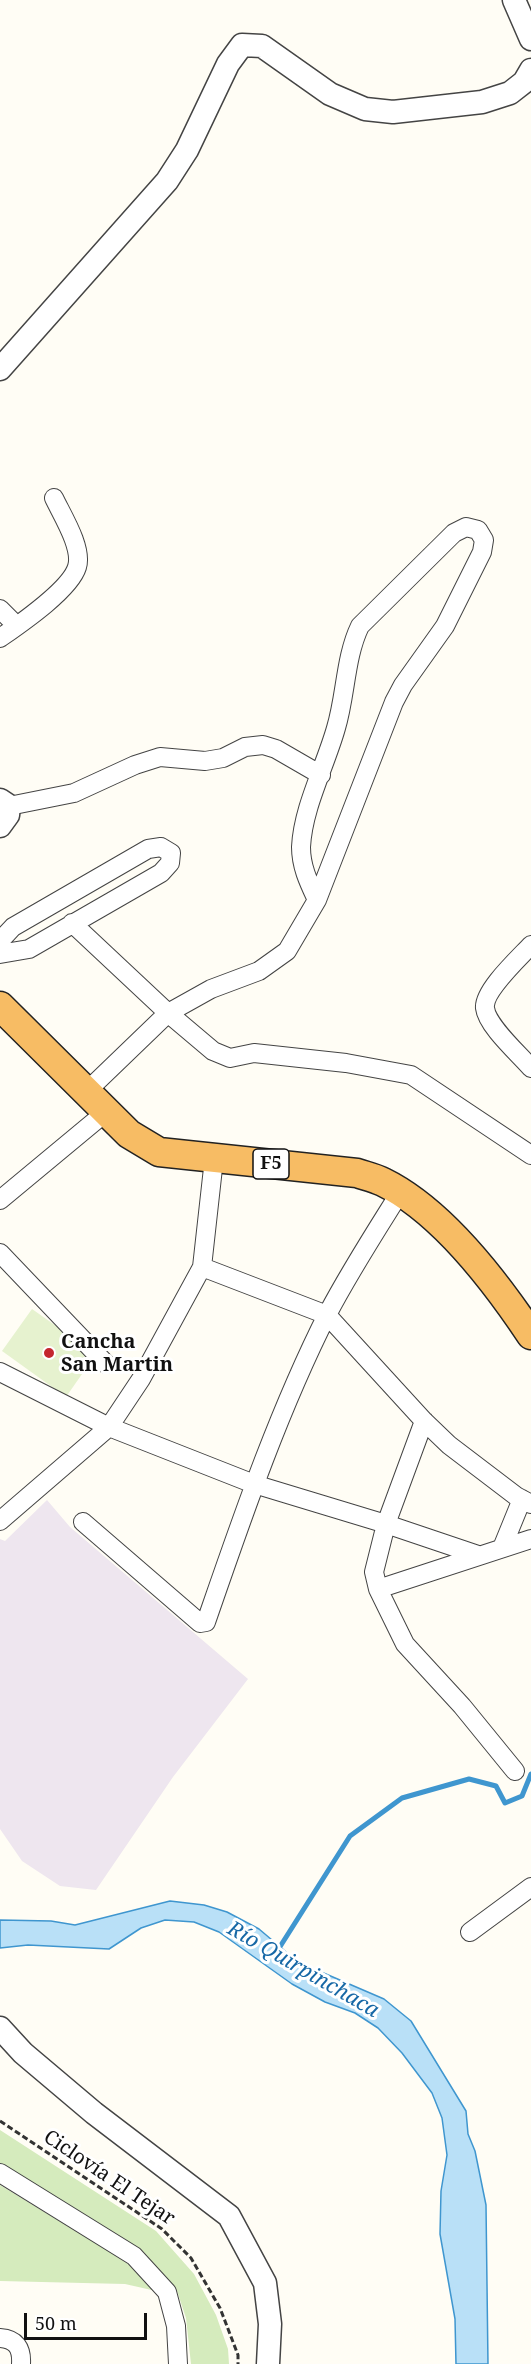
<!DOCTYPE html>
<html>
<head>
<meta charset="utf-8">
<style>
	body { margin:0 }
	#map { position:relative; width:531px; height:2364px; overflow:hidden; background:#fffdf5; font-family:"Noto Serif",serif }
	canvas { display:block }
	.scale { position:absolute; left:24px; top:2313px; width:123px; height:27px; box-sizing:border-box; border:3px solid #111; border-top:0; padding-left:8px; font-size:18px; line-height:21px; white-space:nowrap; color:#111; -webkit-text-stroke:4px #fff; paint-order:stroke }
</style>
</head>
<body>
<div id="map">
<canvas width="531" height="2364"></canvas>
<div class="scale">50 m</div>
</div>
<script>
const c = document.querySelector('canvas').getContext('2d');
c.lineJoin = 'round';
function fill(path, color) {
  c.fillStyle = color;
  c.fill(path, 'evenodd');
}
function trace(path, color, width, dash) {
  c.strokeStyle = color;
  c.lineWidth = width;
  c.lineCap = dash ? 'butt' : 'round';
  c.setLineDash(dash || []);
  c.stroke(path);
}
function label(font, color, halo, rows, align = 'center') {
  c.font = font + ' "Noto Serif",serif';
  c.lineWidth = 6;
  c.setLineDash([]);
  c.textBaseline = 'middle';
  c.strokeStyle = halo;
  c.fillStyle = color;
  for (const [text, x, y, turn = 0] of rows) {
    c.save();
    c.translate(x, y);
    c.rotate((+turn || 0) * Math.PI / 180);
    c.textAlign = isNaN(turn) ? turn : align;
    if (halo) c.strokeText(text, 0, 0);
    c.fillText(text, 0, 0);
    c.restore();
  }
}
fill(new Path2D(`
	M 47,1500 L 70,1527 L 248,1679 L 173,1777 L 96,1890 L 60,1886 L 22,1861 L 0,1829 L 0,1539 L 5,1541 Z`), '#eee6ef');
fill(new Path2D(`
	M 0,2130 L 156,2231 L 194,2274 L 216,2315 L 228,2349 L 229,2364 L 191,2364 L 186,2318 L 177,2291 L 133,2245 L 0,2163 Z
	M 0,2185 L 125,2261 L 156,2291 L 125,2284 L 0,2281 Z`), '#d5ebbd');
fill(new Path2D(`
	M 32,1309 L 96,1354 L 66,1397 L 2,1351 Z`), '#e6f2cf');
const water = new Path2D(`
	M 170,1901 L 204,1905 L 227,1912 L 259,1929 L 298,1962 L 384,1999 L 411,2021 L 466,2111 L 468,2134 L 475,2151 L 486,2205 L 488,2364 L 456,2364 L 455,2319 L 440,2234 L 441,2191 L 447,2155 L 442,2118 L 432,2093 L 402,2053 L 378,2028 L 355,2013 L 325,2002 L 292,1984 L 219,1932 L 194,1922 L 165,1920 L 141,1928 L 109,1949 L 28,1945 L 0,1948 L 0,1920 L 51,1921 L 75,1925 Z`);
fill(water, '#b9e0f7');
trace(water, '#3f96cf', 1.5);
trace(new Path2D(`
	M 276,1953 L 350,1836 L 402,1798 L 469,1779 L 496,1786 L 505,1803 L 522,1796 L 531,1774`), '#3f96cf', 5);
const minor = new Path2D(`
	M 0,609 L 17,626
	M 0,638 C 20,624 70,590 77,567 C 83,548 62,515 54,498
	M 9,806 L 74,793 L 135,765 L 160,757 L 205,761 L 223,758 L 245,747 L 263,745 L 276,749 L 321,775
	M 72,923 L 168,1013 L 213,1051 L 230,1058 L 254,1053 L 346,1063 L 411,1075 L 531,1155
	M 0,941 L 13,927 L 148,849 L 161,847 L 171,853 L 170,863 L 161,873 L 29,949 L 0,954
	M 531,945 C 519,958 483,991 485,1008 C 487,1026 519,1054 531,1068
	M 86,1092 L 168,1013 L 211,989 L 259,971 L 287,951 L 317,900 L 394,702 L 403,685 L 445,626 L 482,552 L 484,540 L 478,530 L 466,527 L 454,533 L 360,626 C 345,657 346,695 336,728 C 325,767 303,807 301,847 C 301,867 309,883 317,900
	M 0,1200 L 106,1112
	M 0,1253 L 106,1364
	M 202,1267 L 327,1315 L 424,1421 L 449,1445 L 516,1496 L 531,1504
	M 0,1372 L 109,1427 L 254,1484 L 386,1524 L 478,1555
	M 424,1421 L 386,1524 L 374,1572 L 378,1589 L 405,1644 L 462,1706 L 515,1771
	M 0,1521 L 109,1427 L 141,1379 L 202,1267 L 214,1159
	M 83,1522 L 200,1623 L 206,1622 C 242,1518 278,1412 328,1313 C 350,1271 376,1231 401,1191
	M 502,1548 L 522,1499
	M 378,1589 L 531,1539
	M 470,1932 L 531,1887
	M 0,2173 L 134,2256 L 167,2292 L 176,2326 L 178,2364
	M 0,2338 C 16,2339 22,2348 21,2364`);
const tertiary = new Path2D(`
	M 514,0 L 531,39
	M 0,369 L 167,181 L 187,150 L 228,64 L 242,45 L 262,46 L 330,94 L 365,109 L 393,112 L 482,102 L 510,93 L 524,82 L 531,70
	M 0,800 L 9,806 L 8,815 L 0,826
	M 0,2028 L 23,2053 L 94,2113 L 229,2216 L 265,2283 L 270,2324 L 268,2364`);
const trunk = new Path2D(`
	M 0,1006 L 129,1134 L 159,1152 L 357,1173 C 366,1176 375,1178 383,1182 C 442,1211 495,1281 531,1335`);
trace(minor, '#444', 20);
trace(tertiary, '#444', 25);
trace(trunk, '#222', 31);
trace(new Path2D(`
	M 0,2121 L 162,2229 L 191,2258 L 220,2308 L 238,2355 L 238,2364`), '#333', 3, [6, 3]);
trace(minor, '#fff', 18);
trace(tertiary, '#fff', 22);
trace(trunk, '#f7bc64', 28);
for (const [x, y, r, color] of [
	[49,1353,6,"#c4262e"]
]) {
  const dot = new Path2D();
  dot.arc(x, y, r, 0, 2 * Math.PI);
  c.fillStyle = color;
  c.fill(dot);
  trace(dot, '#fff', 2);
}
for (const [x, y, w] of [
	[271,1164,36]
]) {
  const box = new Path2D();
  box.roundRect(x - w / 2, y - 15, w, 30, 4.5);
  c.fillStyle = '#fff';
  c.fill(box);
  trace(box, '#111', 1.5);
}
label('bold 18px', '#111', null, [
	["F5",271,1164]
]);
label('bold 20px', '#111', '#fff', [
	["Cancha",61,1342],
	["San Martin",61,1365]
], 'left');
label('20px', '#111', '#fff', [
	["Ciclovía El Tejar",109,2178,34]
]);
label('italic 21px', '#1768a6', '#fff', [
	["Río Quirpinchaca",303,1970,30]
]);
</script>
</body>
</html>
